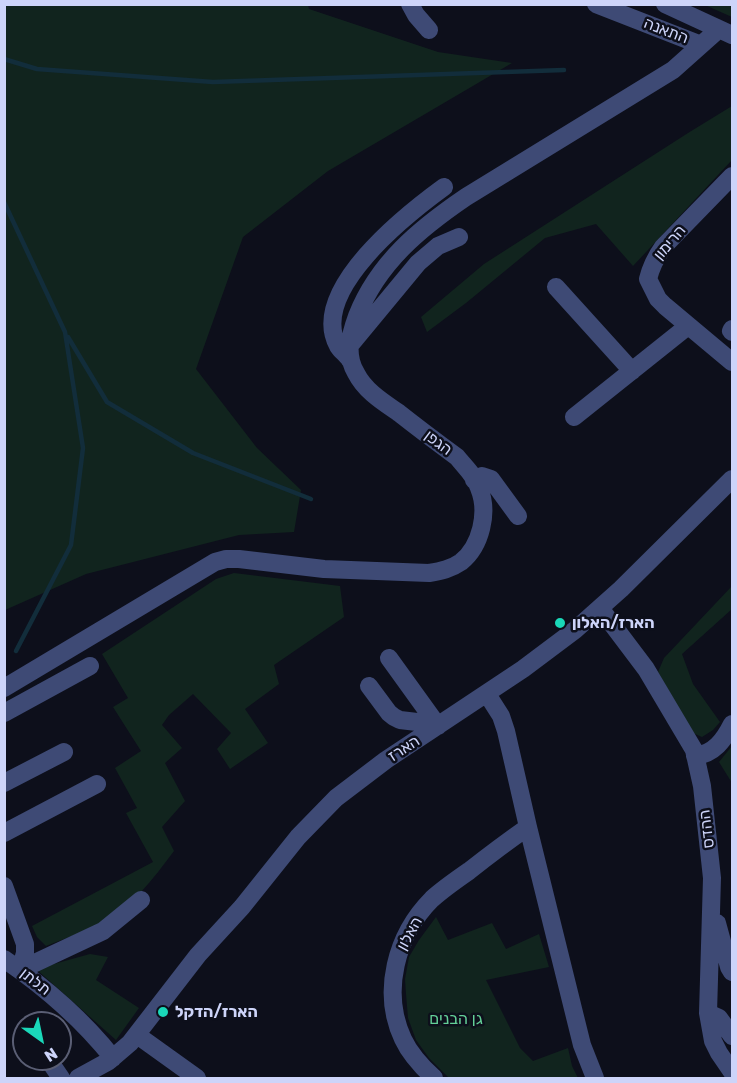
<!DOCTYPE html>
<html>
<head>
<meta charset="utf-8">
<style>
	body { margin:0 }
	#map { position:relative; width:737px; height:1083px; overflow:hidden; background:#0d0f1b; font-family:Rubik,sans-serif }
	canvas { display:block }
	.frame { position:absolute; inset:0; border:6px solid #cdd4f9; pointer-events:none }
	.north { position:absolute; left:12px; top:1011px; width:60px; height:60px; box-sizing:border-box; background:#0d0f1b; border:2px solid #5a5e74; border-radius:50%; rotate:147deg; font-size:16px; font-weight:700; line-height:24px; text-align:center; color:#cdd4f9 }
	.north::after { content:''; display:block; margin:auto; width:21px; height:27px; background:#1ad8b9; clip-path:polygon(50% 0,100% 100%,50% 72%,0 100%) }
</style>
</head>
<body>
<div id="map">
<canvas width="737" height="1083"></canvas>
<div class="frame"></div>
<div class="north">N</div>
</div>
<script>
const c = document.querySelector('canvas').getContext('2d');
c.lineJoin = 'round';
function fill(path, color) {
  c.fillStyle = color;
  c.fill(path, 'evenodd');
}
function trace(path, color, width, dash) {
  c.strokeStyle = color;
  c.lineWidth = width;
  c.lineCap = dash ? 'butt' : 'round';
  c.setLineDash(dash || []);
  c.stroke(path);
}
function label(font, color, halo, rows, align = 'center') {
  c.font = font + ' Rubik,"Noto Sans Hebrew",sans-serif';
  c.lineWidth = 5;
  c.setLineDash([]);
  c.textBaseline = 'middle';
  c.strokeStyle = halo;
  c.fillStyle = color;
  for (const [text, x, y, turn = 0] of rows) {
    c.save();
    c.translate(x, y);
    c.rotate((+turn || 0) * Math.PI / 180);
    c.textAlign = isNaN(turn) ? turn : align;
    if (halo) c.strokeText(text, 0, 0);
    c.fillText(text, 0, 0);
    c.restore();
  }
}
fill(new Path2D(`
	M 4,5 L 308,5 L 309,9 L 438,52 L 512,63 L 328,171 L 243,237 L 196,369 L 257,448 L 301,490 L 294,532 L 239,535 L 86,574 L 5,610 Z
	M 705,5 L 732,5 L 732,17 Z
	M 732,106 L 732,160 L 633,266 L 596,224 L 545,238 L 466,303 L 427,332 L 421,317 L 484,264 L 688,133 Z
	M 234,573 L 340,586 L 344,617 L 274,665 L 279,684 L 245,709 L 268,743 L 230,769 L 217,749 L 231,733 L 193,694 L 169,715 L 162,725 L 182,748 L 165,763 L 185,801 L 162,827 L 174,851 C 153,879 131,909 98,925 C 81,933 63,939 46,946 L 37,937 L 32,926 L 153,862 L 126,813 L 137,808 L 115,768 L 141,751 L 113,707 L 128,698 L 102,654 L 216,579 Z
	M 732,586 L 732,609 L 682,654 L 693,684 L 720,722 L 713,730 L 702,737 L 693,733 L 658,672 L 664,658 Z
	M 732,746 L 732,783 L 719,762 Z
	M 436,917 L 448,940 L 492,923 L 506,949 L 539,934 L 549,967 L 486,980 L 520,1048 L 533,1061 L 568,1048 L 572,1066 L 578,1078 L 449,1078 L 429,1058 L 416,1040 L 408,1018 L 406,994 L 405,979 L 409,957 L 419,940 Z
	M 90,954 L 108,957 L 96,980 L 139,1008 L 116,1040 L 36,969 Z`), '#11241e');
trace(new Path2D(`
	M 4,59 L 37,69 L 213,82 L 564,70
	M 4,202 L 65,332 L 83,448 L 71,545 L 16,651
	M 68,337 L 107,402 L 193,453 L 311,499`), '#122d3b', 4.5);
trace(new Path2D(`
	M 410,4 L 416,15 L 429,30
	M 596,4 L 701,45
	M 665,4 L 732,35
	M 732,176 L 663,247 C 656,257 651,267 648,279 L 658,299 L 665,306 L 732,362
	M 556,287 L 632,371
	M 732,329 L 731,331 L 732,332
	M 351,344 L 418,263 L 438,246 L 459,237
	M 350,360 C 347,355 341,351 338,346 C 308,291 407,214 444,187
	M 574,417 L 688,326
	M 474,480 L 482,476 L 491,479 L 518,516
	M 600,608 L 646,669 L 694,750 L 702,786 L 712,878 L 708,1013 L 713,1041 L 719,1053 L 732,1072
	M 389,658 L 438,726
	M 369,686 L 389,713 L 394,717 L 400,720 L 417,722 L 430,731
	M 4,688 L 215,562 L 226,559 L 239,559 L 324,569 L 429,573 C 441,571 451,569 461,562 C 481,546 489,512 479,488 C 475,476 465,467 457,457 C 438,443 418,428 399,413 C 383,402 365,391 356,373 C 345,355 350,335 357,316 C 378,263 419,229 466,197 L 673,70 L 719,29
	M 487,694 L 501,716 L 506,731 L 528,827 L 582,1045 L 595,1078
	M 4,713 L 90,666
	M 695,756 C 714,754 724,740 732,724
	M 4,783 L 64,752
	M 4,833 L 97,784
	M 4,886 L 25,944 L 25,953 L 20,970
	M 717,923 L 729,967 L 732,972
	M 4,959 C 45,987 82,1019 113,1058
	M 20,970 L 103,931 L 141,900
	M 708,1013 L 719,1018 L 732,1036
	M 137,1035 L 197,1078
	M 48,1059 L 61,1078
	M 78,1078 L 109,1061 L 130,1043 L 198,955 L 242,907 L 298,837 L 336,798 L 386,760 L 523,669 L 575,630 L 621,589 L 732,479
	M 434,1078 C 422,1067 410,1054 403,1039 C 381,992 396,935 432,899 C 443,889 456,880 469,871 C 488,856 508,841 528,827`), '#3e4a75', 18);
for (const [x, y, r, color] of [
	[560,623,6,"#1ad8b9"],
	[163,1012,6,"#1ad8b9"]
]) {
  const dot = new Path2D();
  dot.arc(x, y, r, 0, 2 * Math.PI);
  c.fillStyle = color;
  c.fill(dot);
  trace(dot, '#0d0f1b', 2);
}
label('16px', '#cdd4f9', '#0d0f1b', [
	["התאנה",666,31,21],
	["הרימון",670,243,-50],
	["הגפן",438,443,37],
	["הארז",404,749,-33],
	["ההדס",707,829,-97],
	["האלון",410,934,-61],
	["תלתן",35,982,38]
]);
label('bold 16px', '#cdd4f9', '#0d0f1b', [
	["הארז/האלון",572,623],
	["הארז/הדקל",175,1012]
], 'left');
label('16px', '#63cf97', '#0d0f1b', [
	["גן הבנים",456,1019]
]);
</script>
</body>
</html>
